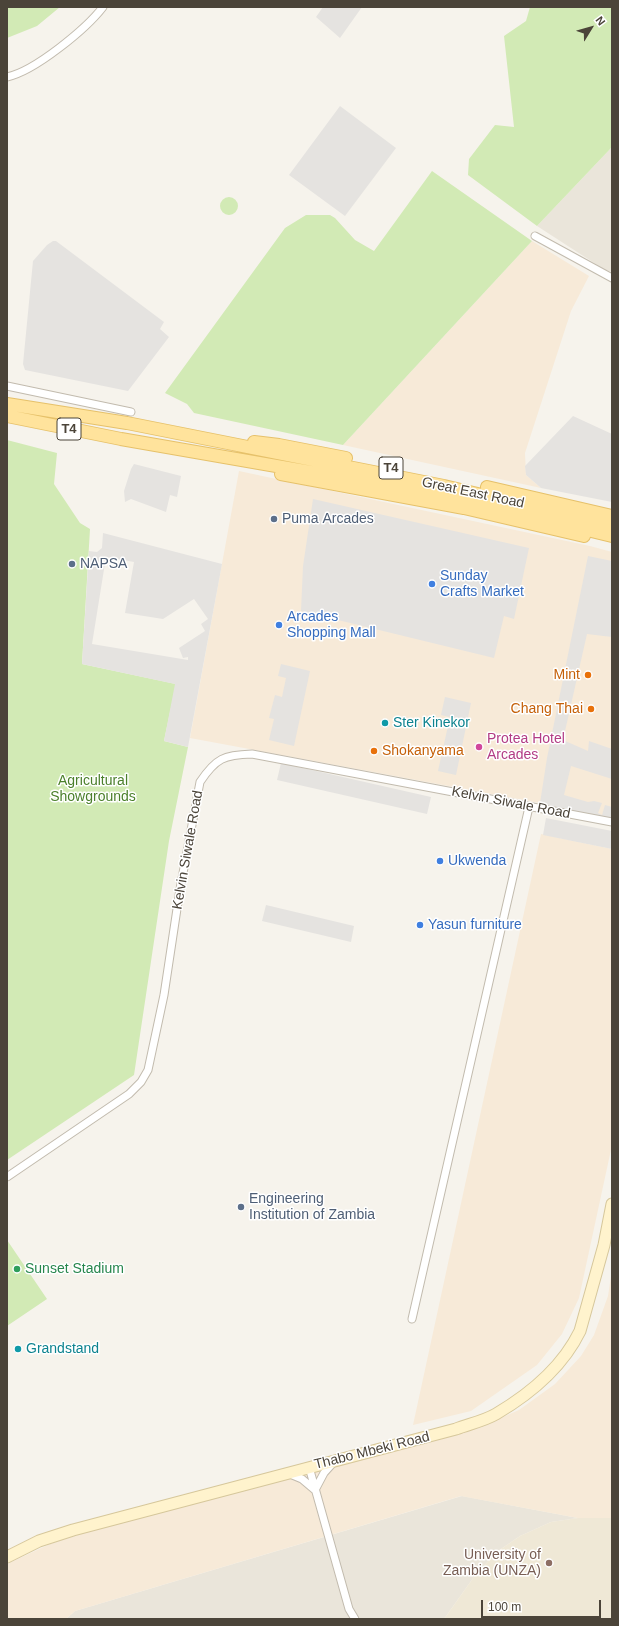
<!DOCTYPE html>
<html>
<head>
<meta charset="utf-8">
<style>
	body { margin:0 }
	#map { position:relative; width:619px; height:1626px; overflow:hidden; background:#f6f3ec; font-family:Arial,sans-serif }
	canvas { display:block }
	.frame { position:absolute; inset:0; border:8px solid #4b4439; pointer-events:none }
	.north { position:absolute; left:571px; top:8px; width:40px; height:40px; -webkit-text-stroke:3px #fff; paint-order:stroke; rotate:53deg; font-size:11px; font-weight:700; line-height:16px; text-align:center; color:#4b4439 }
	.north::after { content:''; display:block; margin:auto; width:14px; height:18px; background:#4b4439; clip-path:polygon(50% 0,100% 100%,50% 72%,0 100%) }
	.scale { position:absolute; left:481px; top:1600px; width:120px; height:18px; box-sizing:border-box; border:2px solid #4b4439; border-top:0; padding-left:5px; font-size:12px; line-height:14px; white-space:nowrap; color:#4b4439; -webkit-text-stroke:3px #fff; paint-order:stroke }
</style>
</head>
<body>
<div id="map">
<canvas width="619" height="1626"></canvas>
<div class="frame"></div>
<div class="north">N</div>
<div class="scale">100 m</div>
</div>
<script>
const c = document.querySelector('canvas').getContext('2d');
c.lineJoin = 'round';
function fill(path, color) {
  c.fillStyle = color;
  c.fill(path, 'evenodd');
}
function trace(path, color, width, dash) {
  c.strokeStyle = color;
  c.lineWidth = width;
  c.lineCap = dash ? 'butt' : 'round';
  c.setLineDash(dash || []);
  c.stroke(path);
}
function label(font, color, halo, rows, align = 'center') {
  c.font = font + ' Arial,sans-serif';
  c.lineWidth = 3;
  c.setLineDash([]);
  c.textBaseline = 'middle';
  c.strokeStyle = halo;
  c.fillStyle = color;
  for (const [text, x, y, turn = 0] of rows) {
    c.save();
    c.translate(x, y);
    c.rotate((+turn || 0) * Math.PI / 180);
    c.textAlign = isNaN(turn) ? turn : align;
    if (halo) c.strokeText(text, 0, 0);
    c.fillText(text, 0, 0);
    c.restore();
  }
}
fill(new Path2D(`
	M 612,147 L 612,272 L 605,270 L 537,226 Z
	M 462,1496 L 578,1518 L 551,1522 L 520,1536 L 498,1551 L 476,1574 L 444,1619 L 66,1619 L 75,1611 Z`), '#eae5da');
fill(new Path2D(`
	M 532,241 L 589,276 L 571,311 L 525,453 L 526,475 L 541,488 L 343,445 Z
	M 239,471 L 590,546 L 612,552 L 612,821 L 540,803 L 190,738 Z
	M 541,834 L 612,849 L 612,1145 L 579,1298 L 562,1334 L 537,1365 L 471,1411 L 413,1425 Z
	M 612,1270 L 612,1518 L 578,1518 L 461,1496 L 75,1611 L 66,1619 L 7,1619 L 7,1564 L 50,1544 L 86,1532 L 455,1435 L 480,1427 L 519,1410 L 555,1384 L 581,1356 L 594,1335 L 608,1296 Z`), '#f7ead8');
fill(new Path2D(`
	M 578,1518 L 612,1518 L 612,1619 L 444,1619 L 476,1574 L 498,1551 L 520,1536 L 551,1522 Z`), '#efe8d6');
fill(new Path2D(`
	M 7,7 L 60,7 L 37,26 L 7,38 Z
	M 530,7 L 612,7 L 612,147 L 537,226 L 468,175 L 469,159 L 495,125 L 514,127 L 504,36 L 526,21 Z
	M 432,171 L 532,241 L 343,445 L 194,413 L 187,404 L 165,393 L 285,228 L 306,215 L 330,215 L 335,218 L 355,240 L 374,251 Z
	M220 206a9 9 0 1 1 18 0a9 9 0 1 1-18 0Z
	M 7,440 L 57,453 L 54,484 L 80,523 L 90,529 L 82,664 L 176,684 L 164,741 L 188,747 L 169,841 L 134,1075 L 7,1160 Z
	M 7,1240 L 47,1299 L 7,1326 Z`), '#d2eab5');
fill(new Path2D(`
	M 323,7 L 362,7 L 340,38 L 316,17 Z
	M 340,106 L 396,148 L 345,216 L 289,175 Z
	M 53,241 L 56,241 L 164,322 L 160,329 L 169,337 L 128,391 L 25,370 L 23,364 L 33,261 L 47,245 Z
	M 573,416 L 612,434 L 612,502 L 541,488 L 526,475 L 525,466 Z
	M 134,464 L 181,476 L 177,497 L 170,495 L 166,512 L 131,499 L 125,502 L 124,491 L 131,469 Z
	M 313,499 L 529,548 L 514,619 L 504,616 L 494,658 L 301,611 L 303,566 Z
	M 103,533 L 222,564 L 188,747 L 164,741 L 175,684 L 82,664 L 89,551 L 97,552 L 102,548 ZM 106,557 L 134,562 L 125,613 L 163,619 L 194,599 L 208,619 L 201,624 L 205,631 L 179,648 L 183,658 L 188,657 L 188,660 L 92,644 Z
	M 588,556 L 612,561 L 612,637 L 587,634 L 563,740 L 588,751 L 589,741 L 612,749 L 612,779 L 571,766 L 564,795 L 588,802 L 594,801 L 602,803 L 598,813 L 602,815 L 605,805 L 612,807 L 612,821 L 540,803 L 547,758 Z
	M 281,664 L 310,671 L 294,746 L 269,740 L 274,719 L 269,718 L 275,695 L 282,697 L 286,678 L 278,676 Z
	M 445,697 L 471,703 L 456,775 L 438,771 L 450,717 L 441,715 Z
	M 281,763 L 431,797 L 427,814 L 277,780 Z
	M 546,818 L 612,831 L 612,849 L 543,835 Z
	M 266,905 L 354,926 L 351,942 L 262,921 Z`), '#e5e3e0');
const minor = new Path2D(`
	M 7,77 C 35,71 86,29 103,7
	M 535,236 L 612,278
	M 7,386 L 131,412
	M 7,1177 L 129,1094 L 141,1082 L 148,1070 L 164,995 L 180,889 L 200,782 C 216,758 224,755 252,754 L 612,822
	M 412,1319 L 529,807
	M 309,1467 L 349,1609 L 355,1619
	M 290,1474 L 302,1479 L 315,1490 L 324,1473 L 333,1463`);
const secondary = new Path2D(`
	M 7,1557 L 39,1541 L 73,1530 L 456,1429 C 469,1424 484,1421 496,1414 C 530,1394 563,1366 580,1331 L 604,1245 L 612,1204`);
const primary = new Path2D(`
	M 7,404 L 127,423 L 444,486 L 612,526
	M 7,416 L 121,439 L 443,495 L 612,536
	M 254,442 L 279,445 L 346,458
	M 281,474 L 464,508 L 584,536
	M 487,487 L 612,516`);
trace(minor, '#c2bbae', 9);
trace(secondary, '#d6c79b', 13);
trace(primary, '#e6c16a', 14);
trace(minor, '#fff', 7);
trace(secondary, '#fff3cd', 11);
trace(primary, '#ffe39c', 12);
for (const [x, y, r, color] of [
	[274,519,4,"#5c6f8a"],
	[72,564,4,"#5c6f8a"],
	[432,584,4,"#3f7fe0"],
	[279,625,4,"#3f7fe0"],
	[588,675,4,"#e8710a"],
	[591,709,4,"#e8710a"],
	[385,723,4,"#0f9aa8"],
	[479,747,4,"#d1479c"],
	[374,751,4,"#e8710a"],
	[440,861,4,"#3f7fe0"],
	[420,925,4,"#3f7fe0"],
	[241,1207,4,"#5c6f8a"],
	[17,1269,4,"#2e9e5b"],
	[18,1349,4,"#0f9aa8"],
	[549,1563,4,"#8d6e63"]
]) {
  const dot = new Path2D();
  dot.arc(x, y, r, 0, 2 * Math.PI);
  c.fillStyle = color;
  c.fill(dot);
  trace(dot, '#fff', 1.5);
}
for (const [x, y, w] of [
	[69,429,24],
	[391,468,24]
]) {
  const box = new Path2D();
  box.roundRect(x - w / 2, y - 11, w, 22, 3);
  c.fillStyle = '#fff';
  c.fill(box);
  trace(box, '#4b4439', 1);
}
label('bold 13px', '#4b4439', null, [
	["T4",69,429],
	["T4",391,468]
]);
label('14px', '#4b4439', '#fff', [
	["Great East Road",473,493,12],
	["Kelvin Siwale Road",511,803,11],
	["Kelvin Siwale Road",188,850,-80],
	["Thabo Mbeki Road",372,1451,-14]
]);
label('14px', '#4e5e75', '#fff', [
	["Puma Arcades",282,519],
	["NAPSA",80,564],
	["Engineering",249,1199],
	["Institution of Zambia",249,1215]
], 'left');
label('14px', '#366cbe', '#fff', [
	["Sunday",440,576],
	["Crafts Market",440,592],
	["Arcades",287,617],
	["Shopping Mall",287,633],
	["Ukwenda",448,861],
	["Yasun furniture",428,925]
], 'left');
label('14px', '#c56008', '#fff', [
	["Mint",580,675],
	["Chang Thai",583,709],
	["Shokanyama",382,751,"left"]
], 'right');
label('14px', '#0d838f', '#fff', [
	["Ster Kinekor",393,723],
	["Grandstand",26,1349]
], 'left');
label('14px', '#b23c85', '#fff', [
	["Protea Hotel",487,739],
	["Arcades",487,755]
], 'left');
label('14px', '#4a7f2a', '#fff', [
	["Agricultural",93,781],
	["Showgrounds",93,797]
]);
label('14px', '#27864d', '#fff', [
	["Sunset Stadium",25,1269]
], 'left');
label('14px', '#785e54', '#fff', [
	["University of",541,1555],
	["Zambia (UNZA)",541,1571]
], 'right');
</script>
</body>
</html>
